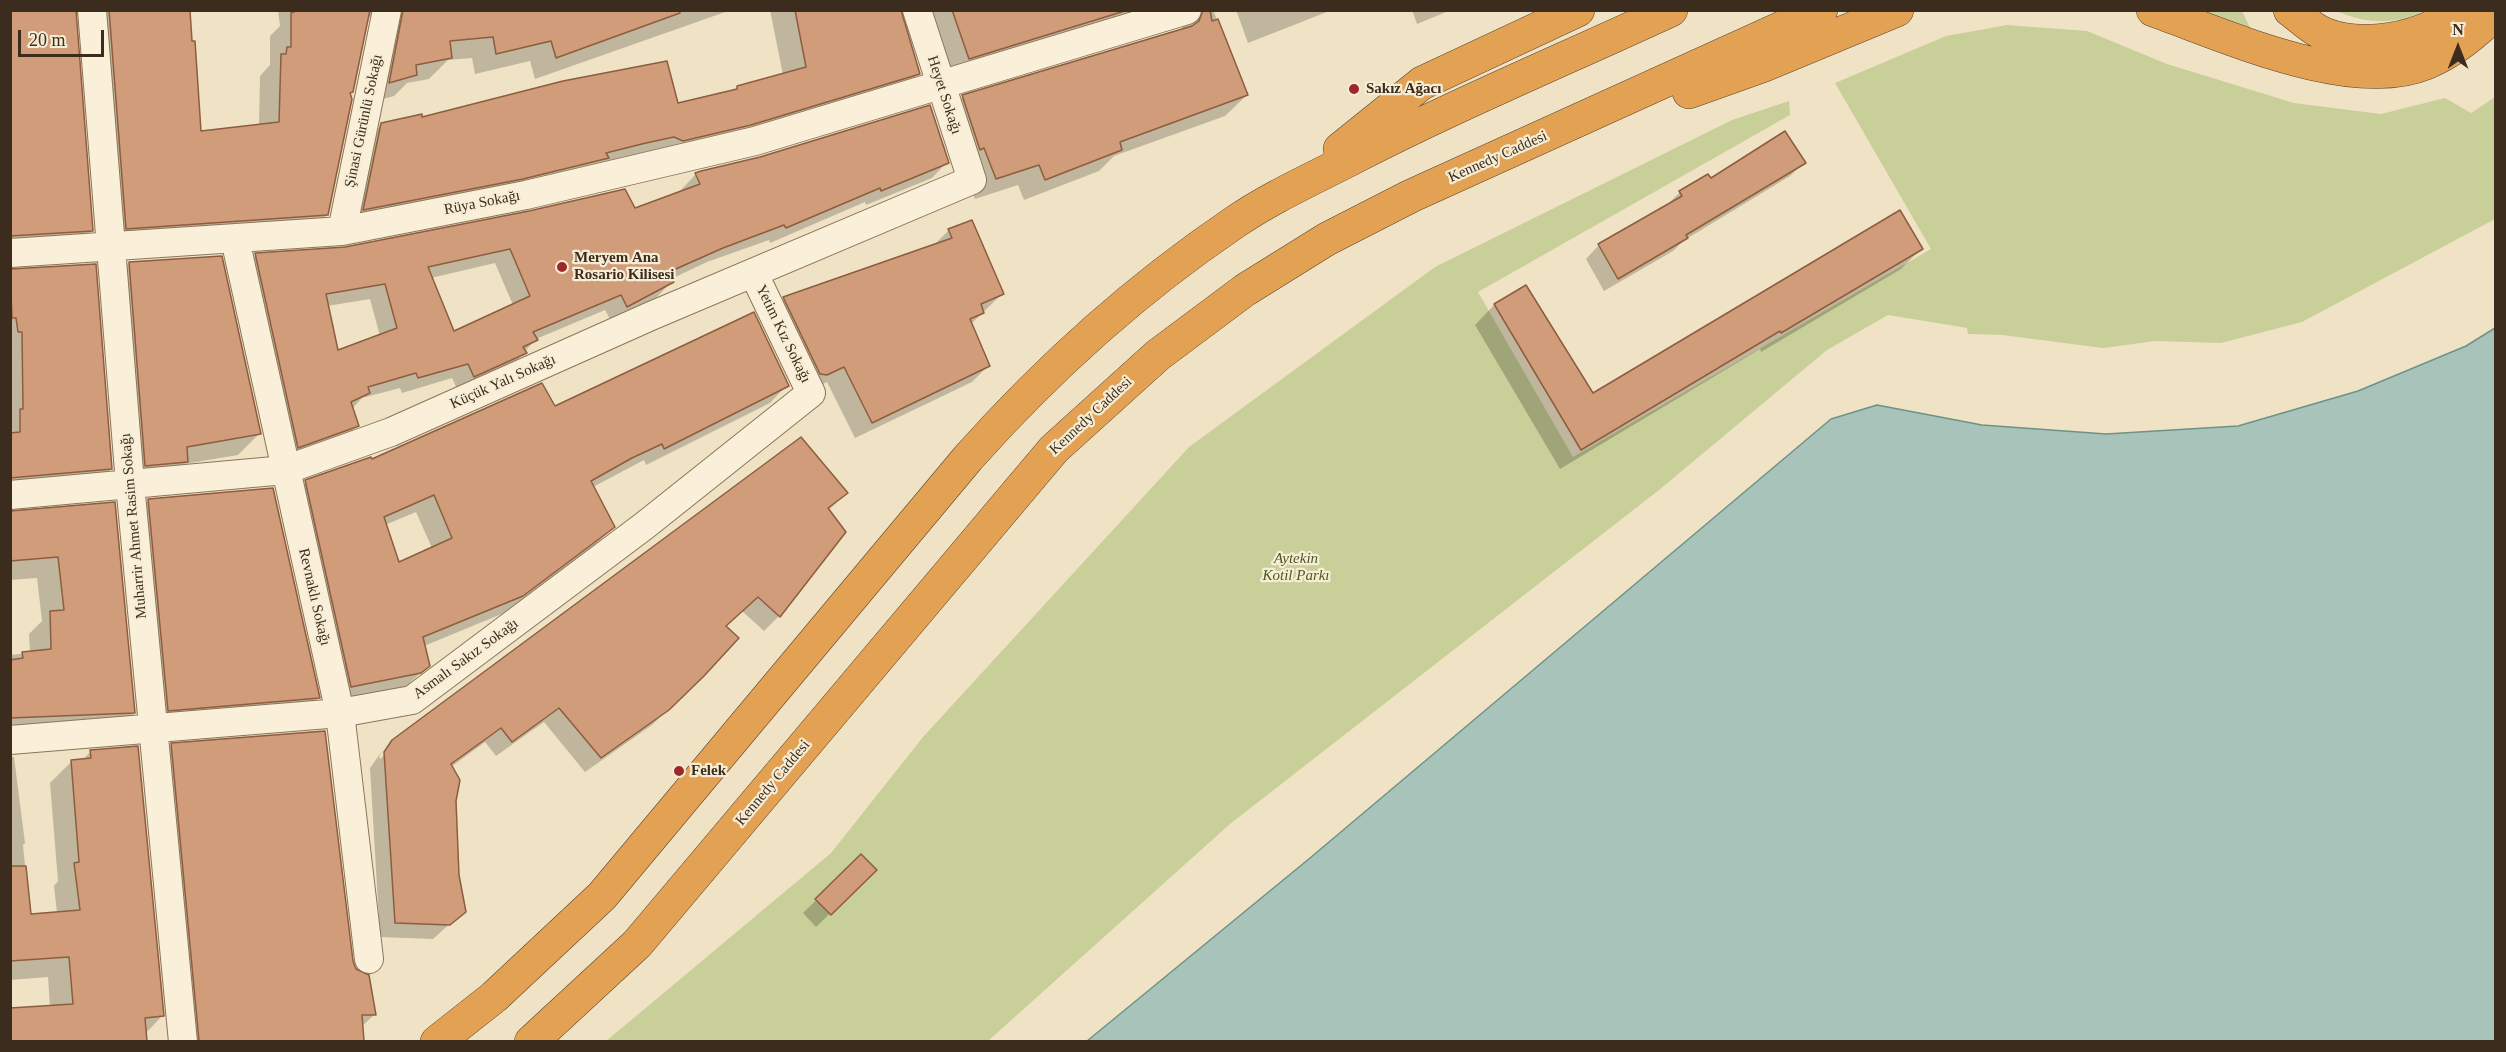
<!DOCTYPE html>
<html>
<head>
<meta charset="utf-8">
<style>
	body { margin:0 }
	#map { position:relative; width:2506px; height:1052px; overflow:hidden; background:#f0e3c5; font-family:"Times New Roman",serif }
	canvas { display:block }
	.frame { position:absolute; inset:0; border:12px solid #3b2c1e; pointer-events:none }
	.north { position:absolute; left:2428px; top:18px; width:60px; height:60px; -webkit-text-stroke:4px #f7edd5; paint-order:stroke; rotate:0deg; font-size:16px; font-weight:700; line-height:24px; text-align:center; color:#3b2c1e }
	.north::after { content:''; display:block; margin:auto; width:21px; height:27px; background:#3b2c1e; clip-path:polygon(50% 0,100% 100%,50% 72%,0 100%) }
	.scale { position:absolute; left:18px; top:30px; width:86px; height:27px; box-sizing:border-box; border:3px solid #3b2c1e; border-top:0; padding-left:8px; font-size:18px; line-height:21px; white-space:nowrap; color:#3b2c1e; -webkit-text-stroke:4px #f7edd5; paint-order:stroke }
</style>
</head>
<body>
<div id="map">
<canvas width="2506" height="1052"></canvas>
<div class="frame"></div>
<div class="north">N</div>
<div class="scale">20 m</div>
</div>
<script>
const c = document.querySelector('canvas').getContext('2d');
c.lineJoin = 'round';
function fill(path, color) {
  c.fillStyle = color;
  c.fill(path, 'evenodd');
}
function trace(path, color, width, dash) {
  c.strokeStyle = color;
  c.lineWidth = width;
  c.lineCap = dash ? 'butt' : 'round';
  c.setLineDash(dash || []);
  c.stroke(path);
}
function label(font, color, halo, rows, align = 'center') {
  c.font = font + ' "Times New Roman",serif';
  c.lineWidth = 4.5;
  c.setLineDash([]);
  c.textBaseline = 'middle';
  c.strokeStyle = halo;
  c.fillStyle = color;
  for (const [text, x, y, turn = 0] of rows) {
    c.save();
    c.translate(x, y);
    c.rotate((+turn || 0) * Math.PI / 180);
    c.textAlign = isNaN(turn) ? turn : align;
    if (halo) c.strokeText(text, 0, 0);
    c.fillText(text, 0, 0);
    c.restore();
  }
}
fill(new Path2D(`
	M 2198,11 L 2242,11 L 2252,32 Z
	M 2337,11 L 2423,11 C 2397,25 2364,24 2337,11 Z
	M 2007,25 L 2087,31 L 2167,64 L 2294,103 L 2381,114 L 2445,98 L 2471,113 L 2495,97 L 2495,219 L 2302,322 L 2221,343 L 2156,341 L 2103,348 L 2002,335 L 1968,334 L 1967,328 L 1888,315 L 1827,350 L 1659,490 L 1230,824 L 988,1041 L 605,1042 L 831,853 L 923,737 L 1189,447 L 1435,267 L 1732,120 L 1789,101 L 1790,115 L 1478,292 L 1573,457 L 1931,249 L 1835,83 L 1946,36 Z`), '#c9cf98');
const water = new Path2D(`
	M 2495,328 L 2495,1041 L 1087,1041 L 1310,858 L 1831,419 L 1877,405 L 1982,425 L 2106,434 L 2238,426 L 2358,391 L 2466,346 Z`);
fill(water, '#a7c3ba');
trace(water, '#6d9288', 1.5);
fill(new Path2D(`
	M 10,10 L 189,10 L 200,132 L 259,126 L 260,76 L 270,65 L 270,36 L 280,26 L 278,10 L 731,10 L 535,79 L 530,61 L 475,74 L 472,58 L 448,60 L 429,79 L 407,83 L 394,96 L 369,103 L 376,18 L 367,16 L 352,91 L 349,94 L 327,215 L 305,236 L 105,249 L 88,30 L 78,16 L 74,15 L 92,230 L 70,252 L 10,256 Z
	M 770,10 L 901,10 L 919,73 L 897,95 L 343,230 L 360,146 L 382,124 L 421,119 L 677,104 L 734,91 L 783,75 Z
	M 923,10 L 1213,10 L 1247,95 L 1225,116 L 1114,156 L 1099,171 L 1024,200 L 1018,185 L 975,199 L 941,118 L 963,97 L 1182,30 L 1182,26 L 948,79 Z
	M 1236,10 L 1332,10 L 1248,43 Z
	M 1412,10 L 1451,10 L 1417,24 Z
	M 947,162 L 932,178 L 866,205 L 865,202 L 770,243 L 769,240 L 707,262 L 671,279 L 672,281 L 657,297 L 611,321 L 605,310 L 536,339 L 510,368 L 458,391 L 452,378 L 402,393 L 400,388 L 362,398 L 353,408 L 358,425 L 342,441 L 283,462 L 241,270 L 256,255 L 345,249 L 634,210 L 682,192 L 681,190 L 696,174 ZM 495,263 L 513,305 L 453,333 L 431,278 ZM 370,299 L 380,336 L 337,353 L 327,306 Z
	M 1804,162 L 1790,176 L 1683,241 L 1673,251 L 1604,291 L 1586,259 L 1599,245 L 1666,206 L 1680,192 Z
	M 949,230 L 1002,294 L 970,325 L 989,365 L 972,382 L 855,438 L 827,382 L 810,391 L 768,315 L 784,298 L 932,247 Z
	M 1921,249 L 1901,269 L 1761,352 L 1760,349 L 1560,469 L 1475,325 L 1494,305 L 1526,287 L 1592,395 Z
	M 129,263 L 260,433 L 238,455 L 184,464 L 165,483 L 124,487 L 108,284 Z
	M 10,271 L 111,469 L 89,490 L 10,497 Z
	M 787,385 L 770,403 L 646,465 L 644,460 L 593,487 L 613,527 L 596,544 L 504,613 L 424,646 L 429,665 L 402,690 L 334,703 L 289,499 L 306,482 L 554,408 ZM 416,512 L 432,548 L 398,564 L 385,525 Z
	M 846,493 L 828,511 L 779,616 L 764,631 L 742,611 L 725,627 L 687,691 L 652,725 L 585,772 L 544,722 L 496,756 L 485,742 L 451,767 L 458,876 L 464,911 L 433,939 L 380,937 L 370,768 L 383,750 L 379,757 L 381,759 L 393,741 Z
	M 149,500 L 318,698 L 304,712 L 154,724 L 134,515 Z
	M 114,504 L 134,713 L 112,734 L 10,738 L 10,655 L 30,653 L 29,634 L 42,621 L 37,578 L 10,580 L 10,513 Z
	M 172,745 L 351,961 L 374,1015 L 361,1027 L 363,1042 L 183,1042 L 156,760 Z
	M 91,751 L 162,1016 L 145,1034 L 145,1042 L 10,1042 L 10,1010 L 50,1007 L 48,977 L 10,980 L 10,757 L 14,757 L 25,843 L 23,845 L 30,916 L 57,913 L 54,886 L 58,881 L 50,783 L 71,762 L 82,761 Z
	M 861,856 L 875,870 L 816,927 L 803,913 Z`), '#0003');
const building = new Path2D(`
	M 10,10 L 76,10 L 93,231 L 10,236 Z
	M 109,10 L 190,10 L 192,41 L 195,41 L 201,131 L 279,122 L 281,54 L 286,54 L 287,47 L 291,47 L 291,13 L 298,10 L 370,10 L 353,92 L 350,93 L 352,99 L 328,215 L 126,229 Z
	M 403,10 L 679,10 L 680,13 L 556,58 L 551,41 L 496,54 L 493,37 L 450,41 L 452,58 L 416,65 L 417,75 L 389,83 Z
	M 795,10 L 901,10 L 920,74 L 751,125 L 683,141 L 674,137 L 646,143 L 606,153 L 609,158 L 523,179 L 363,210 L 381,123 L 422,114 L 422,117 L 563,81 L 667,61 L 678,103 L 737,89 L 737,86 L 806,67 Z
	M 952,10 L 1128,10 L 969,59 Z
	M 1203,10 L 1210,10 L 1212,21 L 1218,19 L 1248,95 L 1120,142 L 1122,150 L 1045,180 L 1039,165 L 996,179 L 984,148 L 980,150 L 962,95 L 1192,26 L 1199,21 Z
	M 930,105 L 949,163 L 881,191 L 880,188 L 786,228 L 784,225 L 723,248 L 669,272 L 674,282 L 627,307 L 621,295 L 533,332 L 538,340 L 523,347 L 527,353 L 474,377 L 468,364 L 418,378 L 416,373 L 368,387 L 370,393 L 351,402 L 359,426 L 298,448 L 255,253 L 345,247 L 529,211 L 625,189 L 635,208 L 700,184 L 695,173 L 701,171 L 760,157 ZM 510,249 L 530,296 L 454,331 L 428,267 ZM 385,284 L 397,328 L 338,350 L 326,294 Z
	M 1785,131 L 1806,163 L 1686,235 L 1688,238 L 1618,279 L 1598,244 L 1682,196 L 1679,191 L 1708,174 L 1711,178 Z
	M 1900,210 L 1923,249 L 1781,333 L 1780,331 L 1581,450 L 1494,304 L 1526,285 L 1593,393 Z
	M 972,220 L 1004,294 L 981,304 L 984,313 L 970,319 L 990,366 L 872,423 L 844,367 L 827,375 L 820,374 L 783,297 L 952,238 L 948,229 Z
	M 222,256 L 261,434 L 187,447 L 188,462 L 145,466 L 129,262 Z
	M 96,264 L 112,469 L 10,478 L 10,433 L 20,432 L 20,409 L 23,409 L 22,332 L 18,332 L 16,318 L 12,318 L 10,269 Z
	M 754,312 L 789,386 L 664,449 L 662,444 L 632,458 L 591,481 L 615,527 L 523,596 L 423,637 L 430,666 L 421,673 L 351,687 L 305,480 L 371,457 L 372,459 L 542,383 L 555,406 ZM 434,495 L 452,538 L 399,562 L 384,517 Z
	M 801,437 L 848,493 L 828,508 L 846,532 L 780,617 L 758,597 L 726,626 L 739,638 L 704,676 L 669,710 L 601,758 L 559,708 L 512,742 L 501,728 L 451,764 L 460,780 L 456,801 L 459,875 L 466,912 L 450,925 L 395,923 L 384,752 L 392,740 Z
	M 273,488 L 320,698 L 168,711 L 148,499 Z
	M 115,502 L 135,713 L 10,718 L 10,660 L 23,658 L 22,652 L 51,649 L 50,611 L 64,610 L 58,557 L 10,561 L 10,511 Z
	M 325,731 L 353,961 L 356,969 L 369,975 L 376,1015 L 362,1015 L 364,1041 L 199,1041 L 171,743 Z
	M 138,746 L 164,1016 L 145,1018 L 147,1041 L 10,1041 L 10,1008 L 73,1004 L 69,957 L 10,961 L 10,866 L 26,866 L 31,914 L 80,910 L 74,863 L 79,862 L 71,760 L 91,758 L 90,750 Z
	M 861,854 L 877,870 L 831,915 L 815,899 Z`);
fill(building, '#d09c79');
trace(building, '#8c5d3f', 1.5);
const minor = new Path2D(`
	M 92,10 L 130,484 L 183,1042
	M 342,231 L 387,10
	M 235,239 L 340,713 L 369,959
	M 10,253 L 342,231 L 526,195 L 755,141 L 1187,10
	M 10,495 L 285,470 L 391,432 L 651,316 L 972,180 L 917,10
	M 10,740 L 340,713 L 412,700 L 644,526 L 811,393 L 754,274`);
const highway = new Path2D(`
	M 2153,10 C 2224,35 2352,94 2426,63 C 2453,52 2475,33 2496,13
	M 2290,10 C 2300,17 2310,27 2320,32 C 2358,51 2427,39 2457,10
	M 1689,92 L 1762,66 L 1897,10
	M 1340,149 L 1422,83 L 1578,10
	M 437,1042 L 494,997 L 602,896 L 968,458 C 1048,368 1136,289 1235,222 C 1270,198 1310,180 1347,161 C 1453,106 1563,60 1671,10
	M 531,1042 L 637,944 L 1054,449 L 1158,355 L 1245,290 L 1327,239 L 1411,196 L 1821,10`);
trace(minor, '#8c745a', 30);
trace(highway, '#5a422e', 34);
trace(minor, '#faf0d9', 28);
trace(highway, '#e2a153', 33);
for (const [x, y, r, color] of [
	[1354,89,6,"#9e2729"],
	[562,267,6,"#9e2729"],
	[679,771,6,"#9e2729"]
]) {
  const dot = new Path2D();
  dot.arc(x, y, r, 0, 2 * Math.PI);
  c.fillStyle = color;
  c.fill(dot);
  trace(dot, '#f7edd5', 2);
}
label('bold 15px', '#3b2c1e', '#f7edd5', [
	["Sakız Ağacı",1366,89],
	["Meryem Ana",574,258],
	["Rosario Kilisesi",574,275],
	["Felek",691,771]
], 'left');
label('15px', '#3b2c1e', '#f7edd5', [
	["Heyet Sokağı",944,95,72],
	["Şinasi Gürünlü Sokağı",364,121,-78],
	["Kennedy Caddesi",1498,157,-24],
	["Rüya Sokağı",482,203,-11],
	["Yetim Kız Sokağı",783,334,64],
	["Küçük Yalı Sokağı",503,382,-24],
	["Kennedy Caddesi",1091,416,-43],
	["Muharrir Ahmet Rasim Sokağı",134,526,-95],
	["Revnaklı Sokağı",314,597,77],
	["Asmalı Sakız Sokağı",466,659,-36],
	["Kennedy Caddesi",773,783,-50]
]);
label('italic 15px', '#4c5924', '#f7edd5', [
	["Aytekin",1296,559],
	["Kotil Parkı",1296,576]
]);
</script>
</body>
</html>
